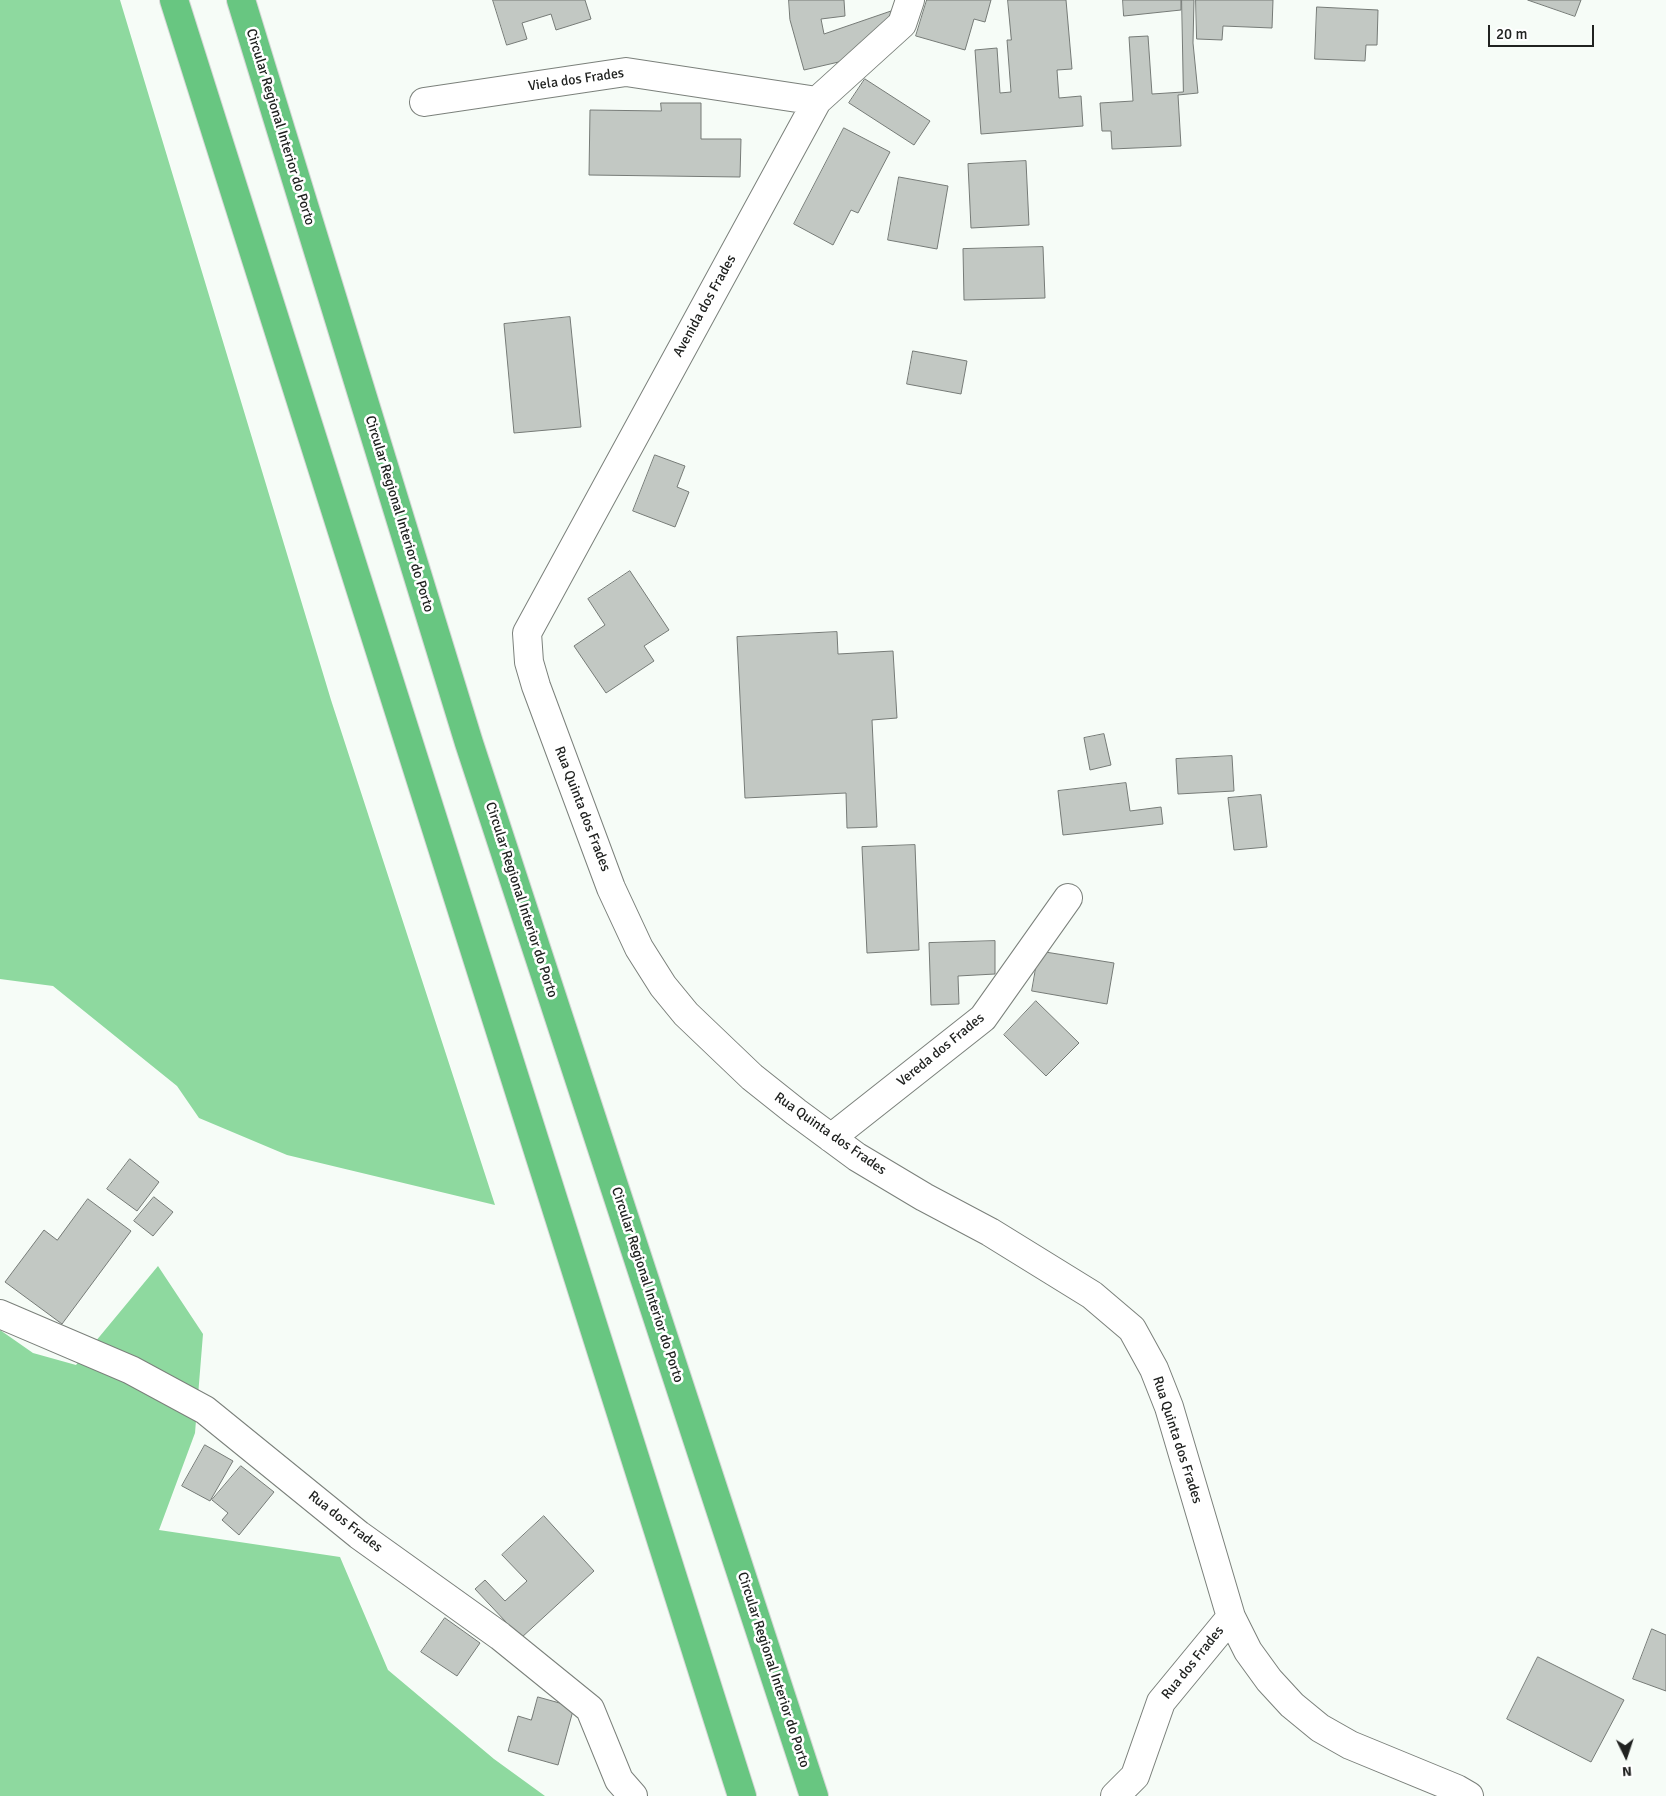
<!DOCTYPE html>
<html>
<head>
<meta charset="utf-8">
<style>
	body { margin:0 }
	#map { position:relative; width:1666px; height:1796px; overflow:hidden; background:#f6fcf7; font-family:Signika,sans-serif }
	canvas { display:block }
	.north { position:absolute; left:1601px; top:1731px; width:50px; height:50px; -webkit-text-stroke:4px #fff; paint-order:stroke; rotate:176deg; font-size:14px; font-weight:700; line-height:20px; text-align:center; color:#202220 }
	.north::after { content:''; display:block; margin:auto; width:18px; height:22px; background:#202220; clip-path:polygon(50% 0,100% 100%,50% 72%,0 100%) }
	.scale { position:absolute; left:1488px; top:25px; width:106px; height:22px; box-sizing:border-box; border:2px solid #202220; border-top:0; padding-left:6px; font-size:15px; line-height:18px; white-space:nowrap; color:#202220; -webkit-text-stroke:4px #fff; paint-order:stroke }
</style>
</head>
<body>
<div id="map">
<canvas width="1666" height="1796"></canvas>
<div class="north">N</div>
<div class="scale">20 m</div>
</div>
<script>
const c = document.querySelector('canvas').getContext('2d');
c.lineJoin = 'round';
function fill(path, color) {
  c.fillStyle = color;
  c.fill(path, 'evenodd');
}
function trace(path, color, width, dash) {
  c.strokeStyle = color;
  c.lineWidth = width;
  c.lineCap = dash ? 'butt' : 'round';
  c.setLineDash(dash || []);
  c.stroke(path);
}
function label(font, color, halo, rows, align = 'center') {
  c.font = font + ' Signika,sans-serif';
  c.lineWidth = 5;
  c.setLineDash([]);
  c.textBaseline = 'middle';
  c.strokeStyle = halo;
  c.fillStyle = color;
  for (const [text, x, y, turn = 0] of rows) {
    c.save();
    c.translate(x, y);
    c.rotate((+turn || 0) * Math.PI / 180);
    c.textAlign = isNaN(turn) ? turn : align;
    if (halo) c.strokeText(text, 0, 0);
    c.fillText(text, 0, 0);
    c.restore();
  }
}
fill(new Path2D(`
	M 0,0 L 120,0 L 331,700 L 495,1205 L 287,1155 L 199,1118 L 177,1086 L 53,986 L 0,979 Z
	M 158,1266 L 203,1334 L 195,1433 L 159,1530 L 340,1557 L 388,1670 L 494,1759 L 545,1796 L 0,1796 L 0,1330 L 33,1353 L 76,1365 Z`), '#8ed99f');
const building = new Path2D(`
	M 493,0 L 585,0 L 591,19 L 556,30 L 551,14 L 522,23 L 527,39 L 507,45 Z
	M 789,0 L 844,0 L 845,16 L 821,19 L 824,34 L 891,11 L 894,19 L 856,58 L 804,70 L 790,20 Z
	M 927,0 L 991,0 L 985,22 L 974,19 L 965,50 L 916,36 Z
	M 1008,0 L 1066,0 L 1072,69 L 1057,70 L 1059,98 L 1081,96 L 1083,126 L 981,134 L 975,50 L 997,48 L 1000,93 L 1011,92 L 1007,40 L 1011,40 Z
	M 1123,0 L 1181,0 L 1181,10 L 1124,16 Z
	M 1182,0 L 1194,0 L 1193,43 L 1198,93 L 1178,95 L 1181,146 L 1112,149 L 1111,131 L 1102,131 L 1100,103 L 1133,101 L 1129,37 L 1148,36 L 1152,94 L 1183,92 Z
	M 1196,0 L 1273,0 L 1272,28 L 1223,26 L 1222,40 L 1197,39 Z
	M 1528,0 L 1581,0 L 1575,16 Z
	M 1317,7 L 1378,10 L 1377,45 L 1366,45 L 1365,61 L 1315,59 Z
	M 865,79 L 930,121 L 914,145 L 849,103 Z
	M 661,103 L 701,103 L 701,139 L 741,139 L 740,177 L 589,175 L 590,110 L 661,111 Z
	M 844,128 L 890,152 L 858,213 L 851,210 L 833,245 L 794,224 Z
	M 1026,161 L 1029,225 L 971,228 L 968,164 Z
	M 899,177 L 948,186 L 937,249 L 888,240 Z
	M 1043,247 L 1045,298 L 964,300 L 963,249 Z
	M 570,317 L 581,427 L 514,433 L 504,324 Z
	M 913,351 L 967,361 L 961,394 L 907,384 Z
	M 655,455 L 685,466 L 677,487 L 689,492 L 675,527 L 633,511 Z
	M 630,571 L 669,630 L 644,646 L 654,661 L 606,693 L 574,646 L 605,625 L 588,599 Z
	M 837,632 L 838,654 L 893,651 L 897,718 L 872,720 L 877,827 L 847,828 L 846,793 L 745,798 L 737,637 Z
	M 1104,734 L 1111,765 L 1090,770 L 1084,738 Z
	M 1232,756 L 1234,791 L 1178,794 L 1176,759 Z
	M 1126,783 L 1130,811 L 1161,807 L 1163,824 L 1063,835 L 1058,791 Z
	M 1261,795 L 1267,847 L 1234,850 L 1228,798 Z
	M 915,845 L 919,950 L 867,953 L 862,847 Z
	M 995,941 L 995,974 L 958,976 L 959,1004 L 931,1005 L 929,943 Z
	M 1039,951 L 1114,963 L 1107,1004 L 1032,991 Z
	M 1036,1001 L 1079,1043 L 1046,1076 L 1004,1035 Z
	M 130,1159 L 159,1182 L 137,1211 L 107,1189 Z
	M 154,1197 L 173,1212 L 153,1236 L 134,1221 Z
	M 88,1199 L 131,1231 L 62,1324 L 5,1282 L 44,1230 L 57,1240 Z
	M 205,1445 L 233,1461 L 210,1501 L 182,1486 Z
	M 241,1466 L 274,1492 L 239,1535 L 222,1520 L 228,1513 L 212,1500 Z
	M 544,1516 L 594,1571 L 521,1638 L 475,1589 L 485,1580 L 505,1601 L 527,1581 L 502,1555 Z
	M 445,1618 L 480,1643 L 457,1676 L 421,1652 Z
	M 1652,1629 L 1666,1635 L 1666,1691 L 1633,1679 Z
	M 1538,1657 L 1624,1700 L 1591,1762 L 1507,1719 Z
	M 538,1697 L 574,1707 L 558,1765 L 508,1751 L 518,1716 L 531,1720 Z`);
fill(building, '#c2c8c3');
trace(building, '#767b77', 1);
const minor = new Path2D(`
	M 910,0 L 902,24 L 817,101 L 527,633 L 529,662 L 536,686 L 611,888 L 639,948 L 663,986 L 686,1014 L 752,1077 L 796,1112 L 857,1157 L 924,1197 L 990,1232 L 1092,1295 L 1132,1329 L 1154,1369 L 1169,1407 L 1231,1617 L 1248,1651 L 1269,1680 L 1292,1705 L 1320,1728 L 1350,1745 L 1457,1789 L 1469,1796
	M 424,102 L 626,72 L 817,101
	M 831,1138 L 983,1018 L 1068,898
	M 0,1314 L 131,1370 L 205,1410 L 359,1535 L 500,1636 L 590,1709 L 619,1780 L 633,1796
	M 1115,1796 L 1135,1776 L 1161,1702 L 1231,1617`);
const highway = new Path2D(`
	M 174,0 L 742,1796
	M 241,0 L 469,743 L 814,1796`);
trace(minor, '#7b807b', 30);
trace(highway, '#d7d7d7', 30);
trace(minor, '#fff', 28);
trace(highway, '#68c681', 28);
label('14px', '#202220', '#fff', [
	["Viela dos Frades",576,80,-8],
	["Circular Regional Interior do Porto",280,127,73],
	["Avenida dos Frades",705,306,-61],
	["Circular Regional Interior do Porto",399,514,73],
	["Rua Quinta dos Frades",582,809,69],
	["Circular Regional Interior do Porto",521,900,72],
	["Vereda dos Frades",941,1050,-39],
	["Rua Quinta dos Frades",830,1134,35],
	["Circular Regional Interior do Porto",647,1285,72],
	["Rua Quinta dos Frades",1177,1440,72],
	["Rua dos Frades",345,1522,38],
	["Rua dos Frades",1193,1663,-51],
	["Circular Regional Interior do Porto",773,1670,72]
]);
</script>
</body>
</html>
